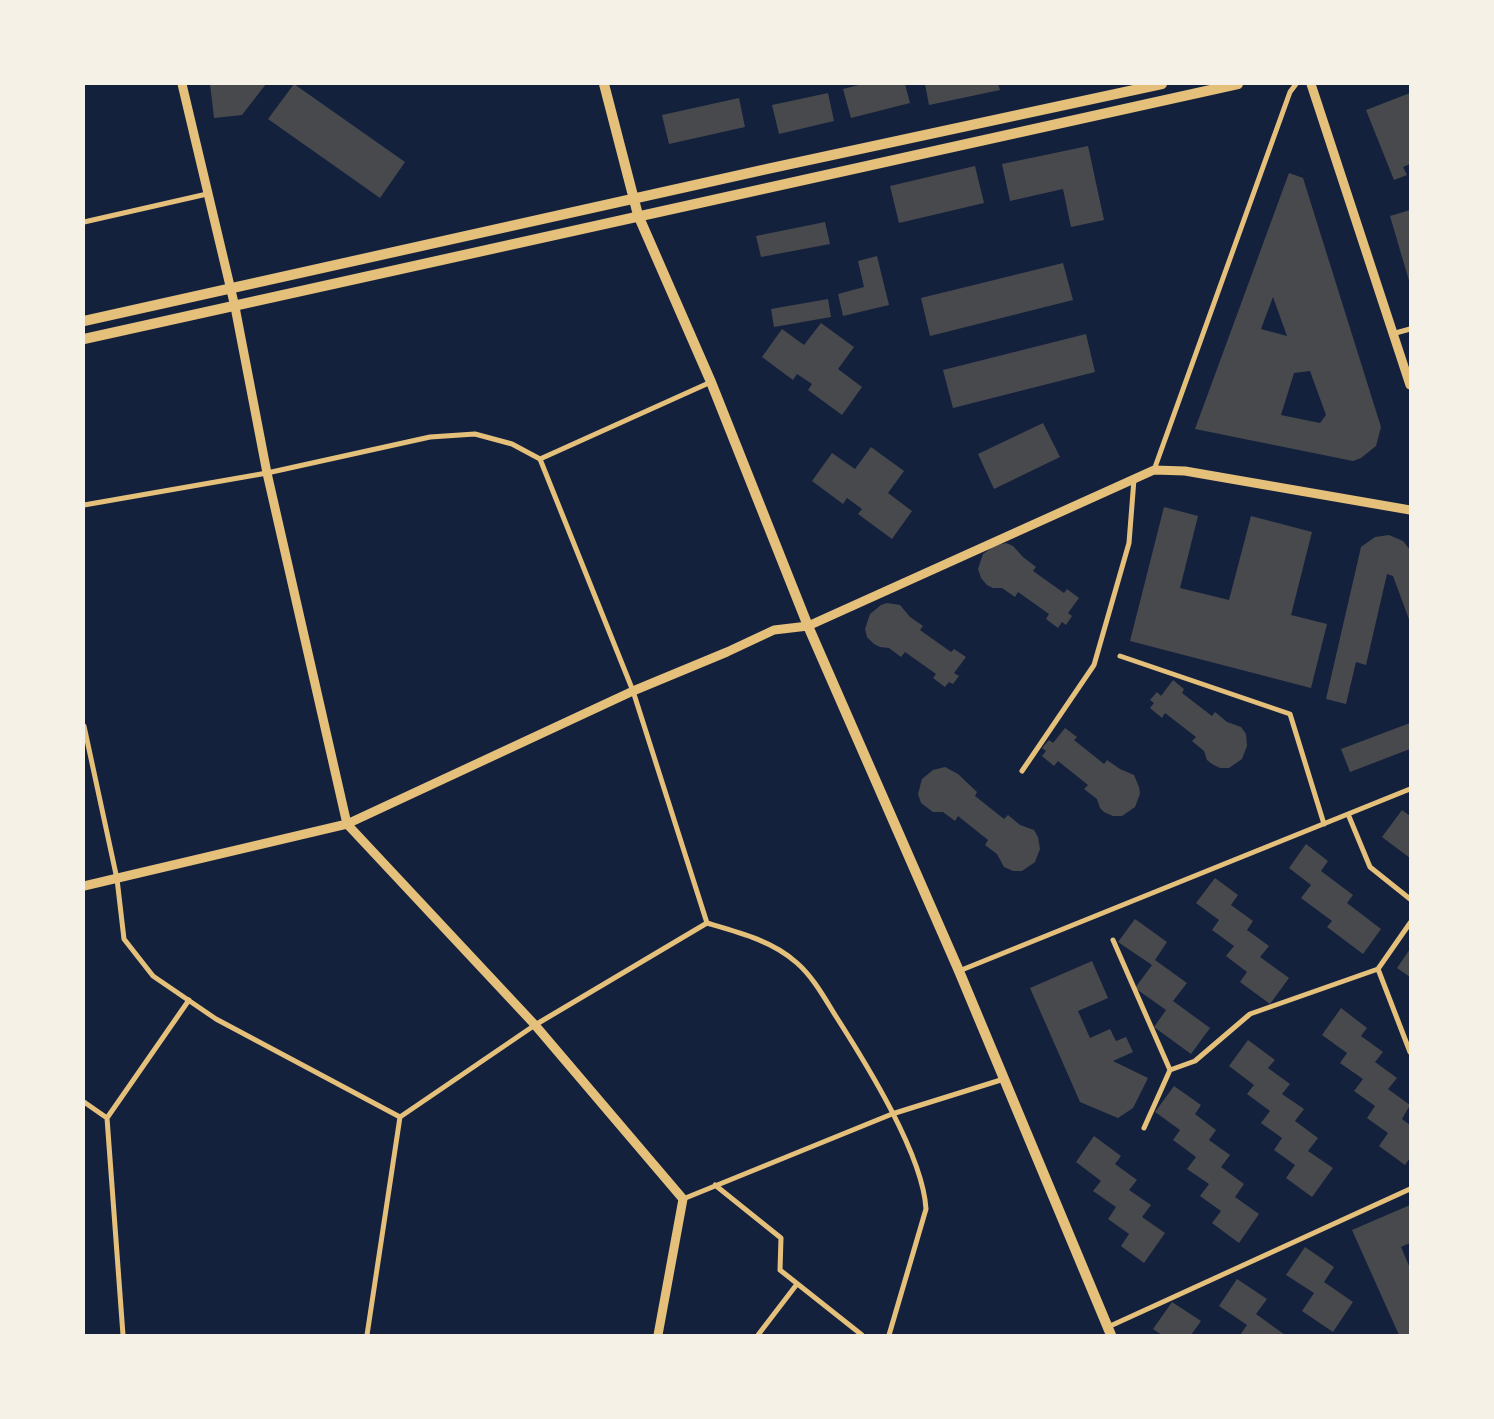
<!DOCTYPE html>
<html>
<head>
<meta charset="utf-8">
<style>
	body { margin:0 }
	#map { position:relative; width:1494px; height:1419px; overflow:hidden; background:#14213d; font-family:"Asap Condensed",sans-serif }
	canvas { display:block }
	.frame { position:absolute; inset:0; border:85px solid #f6f1e7; pointer-events:none }
</style>
</head>
<body>
<div id="map">
<canvas width="1494" height="1419"></canvas>
<div class="frame"></div>
</div>
<script>
const c = document.querySelector('canvas').getContext('2d');
c.lineJoin = 'round';
function fill(path, color) {
  c.fillStyle = color;
  c.fill(path, 'evenodd');
}
function trace(path, color, width, dash) {
  c.strokeStyle = color;
  c.lineWidth = width;
  c.lineCap = dash ? 'butt' : 'round';
  c.setLineDash(dash || []);
  c.stroke(path);
}
fill(new Path2D(`
	M 210,84 L 266,84 L 242,115 L 214,118 Z
	M 294,84 L 405,162 L 380,198 L 268,119 Z
	M 863,84 L 905,84 L 910,103 L 851,118 L 843,89 Z
	M 925,84 L 998,84 L 1000,90 L 929,105 Z
	M 828,93 L 834,121 L 779,134 L 772,105 Z
	M 1410,93 L 1410,164 L 1403,167 L 1407,175 L 1394,180 L 1366,110 Z
	M 739,98 L 745,127 L 669,144 L 662,115 Z
	M 1088,146 L 1104,220 L 1071,227 L 1063,189 L 1010,201 L 1002,164 Z
	M 975,166 L 984,203 L 899,223 L 890,186 Z
	M 1289,173 L 1303,178 L 1381,427 L 1376,446 L 1361,458 L 1353,461 L 1195,429 ZM 1273,297 L 1287,336 L 1261,329 ZM 1310,371 L 1326,415 L 1320,423 L 1281,415 L 1294,373 Z
	M 1410,210 L 1410,284 L 1390,216 Z
	M 825,222 L 830,244 L 761,257 L 756,236 Z
	M 877,256 L 889,305 L 843,316 L 838,294 L 864,287 L 858,261 Z
	M 1063,263 L 1073,300 L 930,336 L 921,298 Z
	M 828,299 L 831,317 L 774,327 L 771,309 Z
	M 821,323 L 854,347 L 838,369 L 862,387 L 842,415 L 808,390 L 812,384 L 797,374 L 793,380 L 762,357 L 782,329 L 804,345 Z
	M 1086,334 L 1095,372 L 953,408 L 943,370 Z
	M 1043,423 L 1060,457 L 994,489 L 978,454 Z
	M 871,447 L 904,471 L 888,493 L 912,511 L 892,539 L 858,514 L 862,509 L 847,498 L 843,504 L 812,481 L 832,453 L 855,469 Z
	M 1164,507 L 1198,516 L 1180,588 L 1229,600 L 1251,516 L 1312,532 L 1291,615 L 1327,624 L 1311,688 L 1130,641 Z
	M 1389,535 L 1403,541 L 1410,550 L 1410,622 L 1393,576 L 1387,574 L 1366,665 L 1356,662 L 1346,704 L 1326,699 L 1361,547 L 1375,537 Z
	M 1006,543 L 1013,546 L 1023,557 L 1036,567 L 1033,571 L 1064,593 L 1067,589 L 1079,598 L 1068,613 L 1072,616 L 1066,625 L 1062,622 L 1058,628 L 1046,619 L 1049,614 L 1018,592 L 1015,597 L 1002,588 L 993,588 L 987,585 L 981,578 L 978,569 L 983,554 L 994,546 Z
	M 887,603 L 900,605 L 910,617 L 923,626 L 920,630 L 951,652 L 954,649 L 966,657 L 954,673 L 959,676 L 953,684 L 949,682 L 945,687 L 933,678 L 936,674 L 905,652 L 901,657 L 889,648 L 880,647 L 874,644 L 867,637 L 865,629 L 870,614 L 881,605 Z
	M 1173,680 L 1184,689 L 1182,693 L 1212,716 L 1215,712 L 1227,722 L 1241,727 L 1246,734 L 1247,746 L 1242,759 L 1229,768 L 1220,768 L 1212,764 L 1207,760 L 1204,751 L 1192,741 L 1196,737 L 1165,713 L 1162,718 L 1150,708 L 1154,703 L 1150,700 L 1157,692 L 1161,696 Z
	M 1410,723 L 1410,749 L 1350,772 L 1341,749 Z
	M 1065,728 L 1077,737 L 1074,740 L 1104,764 L 1107,760 L 1120,769 L 1134,775 L 1139,787 L 1140,794 L 1135,807 L 1122,816 L 1113,816 L 1104,812 L 1100,808 L 1097,799 L 1084,789 L 1088,785 L 1058,761 L 1054,766 L 1042,756 L 1046,751 L 1042,748 L 1049,740 L 1053,743 Z
	M 945,767 L 958,774 L 977,792 L 975,796 L 1004,819 L 1008,815 L 1020,825 L 1034,830 L 1038,837 L 1040,849 L 1035,862 L 1022,871 L 1013,871 L 1004,867 L 997,854 L 985,845 L 988,840 L 958,816 L 955,821 L 943,812 L 933,812 L 921,803 L 918,794 L 922,779 L 933,770 Z
	M 1402,810 L 1410,816 L 1410,858 L 1382,837 Z
	M 1306,844 L 1328,861 L 1321,871 L 1353,895 L 1347,903 L 1381,929 L 1363,954 L 1327,927 L 1332,921 L 1301,898 L 1311,885 L 1289,868 Z
	M 1215,878 L 1238,895 L 1231,905 L 1253,921 L 1247,930 L 1269,946 L 1260,957 L 1289,978 L 1270,1004 L 1240,982 L 1247,972 L 1226,956 L 1234,946 L 1212,930 L 1219,920 L 1196,903 Z
	M 1135,919 L 1167,942 L 1155,960 L 1187,983 L 1173,1001 L 1210,1028 L 1191,1054 L 1154,1027 L 1166,1010 L 1135,988 L 1152,965 L 1118,942 Z
	M 1410,949 L 1410,977 L 1397,968 Z
	M 1092,961 L 1108,998 L 1078,1011 L 1090,1038 L 1110,1029 L 1116,1041 L 1126,1037 L 1133,1052 L 1113,1061 L 1148,1078 L 1133,1108 L 1118,1118 L 1080,1102 L 1030,988 Z
	M 1341,1008 L 1367,1028 L 1361,1036 L 1383,1052 L 1375,1062 L 1397,1078 L 1388,1089 L 1410,1105 L 1402,1119 L 1410,1125 L 1410,1158 L 1405,1165 L 1379,1146 L 1388,1133 L 1367,1118 L 1375,1106 L 1354,1091 L 1363,1079 L 1340,1063 L 1347,1053 L 1322,1035 Z
	M 1248,1040 L 1275,1060 L 1268,1068 L 1290,1084 L 1282,1094 L 1304,1109 L 1295,1121 L 1318,1138 L 1308,1151 L 1333,1168 L 1312,1197 L 1286,1178 L 1295,1165 L 1274,1150 L 1282,1138 L 1261,1123 L 1270,1111 L 1247,1094 L 1254,1085 L 1229,1066 Z
	M 1174,1086 L 1201,1105 L 1195,1114 L 1216,1130 L 1209,1140 L 1230,1155 L 1221,1167 L 1244,1184 L 1235,1197 L 1259,1214 L 1239,1243 L 1212,1223 L 1221,1211 L 1200,1196 L 1209,1184 L 1187,1169 L 1196,1157 L 1173,1140 L 1180,1130 L 1155,1112 Z
	M 1094,1136 L 1121,1156 L 1115,1164 L 1137,1180 L 1129,1190 L 1151,1205 L 1142,1217 L 1165,1233 L 1144,1263 L 1121,1246 L 1129,1234 L 1108,1219 L 1116,1207 L 1093,1191 L 1101,1181 L 1076,1162 Z
	M 1410,1205 L 1410,1243 L 1401,1247 L 1410,1268 L 1410,1335 L 1399,1335 L 1352,1230 Z
	M 1305,1247 L 1334,1267 L 1324,1282 L 1353,1302 L 1333,1332 L 1302,1311 L 1314,1293 L 1286,1275 Z
	M 1237,1279 L 1267,1299 L 1256,1314 L 1285,1335 L 1240,1335 L 1247,1325 L 1219,1306 Z
	M 1172,1302 L 1201,1321 L 1191,1335 L 1162,1335 L 1153,1329 Z`), '#48494c');
trace(new Path2D(`
	M 84,222 L 207,194
	M 1392,334 L 1410,329
	M 540,459 L 711,382
	M 1154,470 L 1290,92 L 1296,84
	M 84,505 L 267,473 L 430,437 L 475,434 L 512,444 L 540,459 L 633,691 L 707,923
	M 1120,656 L 1290,714 L 1324,824
	M 84,726 L 117,879 L 124,939 L 153,976 L 216,1019 L 400,1117
	M 1022,771 L 1094,665 L 1129,543 L 1134,479
	M 1348,814 L 1370,867 L 1410,899
	M 1113,940 L 1170,1070
	M 1378,969 L 1410,923
	M 959,971 L 1410,789
	M 84,1102 L 107,1118
	M 1144,1128 L 1170,1070 L 1195,1061 L 1250,1014 L 1378,969 L 1410,1052
	M 715,1185 L 781,1238 L 780,1270 L 862,1335
	M 683,1199 L 892,1114 L 1004,1079
	M 1108,1327 L 1410,1189
	M 123,1335 L 107,1118 L 189,1000
	M 367,1335 L 400,1117 L 535,1025 L 707,923 C 738,932 773,941 797,963 C 814,978 825,999 837,1018 C 867,1065 923,1155 926,1209 L 889,1335
	M 758,1335 L 797,1284`), '#e5c07b', 5);
trace(new Path2D(`
	M 182,84 L 235,307 L 267,473 L 347,824 L 535,1025 L 683,1199 L 658,1335
	M 1311,84 L 1410,385
	M 84,886 L 347,824 L 633,691 L 727,652 L 774,630 L 808,626 L 1154,470 L 1185,471 L 1410,510`), '#e5c07b', 9);
trace(new Path2D(`
	M 604,84 L 638,215 L 711,382 L 808,626 L 959,971 L 1111,1335
	M 84,321 L 767,169 L 1162,84
	M 84,339 L 1238,84`), '#e5c07b', 10);
</script>
</body>
</html>
